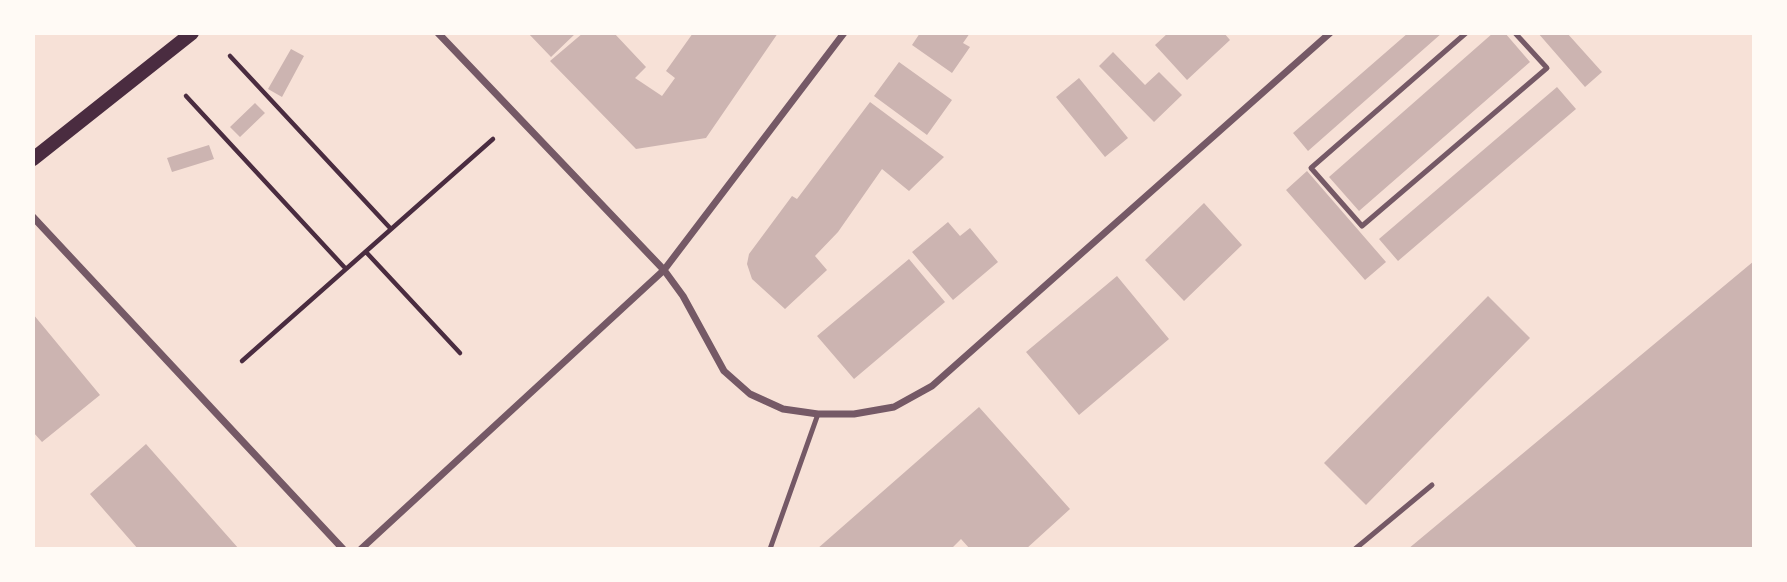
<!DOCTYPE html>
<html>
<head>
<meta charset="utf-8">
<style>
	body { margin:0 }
	#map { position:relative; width:1787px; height:582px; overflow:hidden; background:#f7e1d7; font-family:Barlow,sans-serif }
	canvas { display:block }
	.frame { position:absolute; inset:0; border:35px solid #fffaf5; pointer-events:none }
</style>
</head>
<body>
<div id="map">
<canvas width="1787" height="582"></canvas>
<div class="frame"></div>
</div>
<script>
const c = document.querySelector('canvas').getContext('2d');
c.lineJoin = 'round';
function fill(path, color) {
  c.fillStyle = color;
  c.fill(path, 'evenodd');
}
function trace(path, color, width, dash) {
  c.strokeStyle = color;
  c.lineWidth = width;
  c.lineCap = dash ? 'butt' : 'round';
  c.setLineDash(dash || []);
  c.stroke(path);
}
fill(new Path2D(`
	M 528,33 L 576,33 L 551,57 Z
	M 583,33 L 614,33 L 646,67 L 635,78 L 662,96 L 675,78 L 666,71 L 693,33 L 778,33 L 706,138 L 636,149 L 550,61 Z
	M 920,33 L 970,33 L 963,43 L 970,47 L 952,73 L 912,45 Z
	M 1168,33 L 1224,33 L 1230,40 L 1187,80 L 1155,45 Z
	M 1408,33 L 1442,33 L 1308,151 L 1293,133 Z
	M 1493,33 L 1505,33 L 1530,62 L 1359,211 L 1329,177 Z
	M 1538,33 L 1567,33 L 1602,72 L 1585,87 Z
	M 291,49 L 304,56 L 282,97 L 268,89 Z
	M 1113,52 L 1145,85 L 1159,72 L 1182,95 L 1154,122 L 1099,66 Z
	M 899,62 L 952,100 L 927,135 L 874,96 Z
	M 1079,78 L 1128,138 L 1105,157 L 1056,97 Z
	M 1557,87 L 1576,109 L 1398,261 L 1379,239 Z
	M 870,102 L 944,157 L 909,191 L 882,169 L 838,232 L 815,256 L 827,270 L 785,309 L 752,279 L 747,264 L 749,254 L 792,196 L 797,199 Z
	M 255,103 L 265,113 L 240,137 L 230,127 Z
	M 209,145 L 214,159 L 172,172 L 167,158 Z
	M 1307,171 L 1386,262 L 1365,280 L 1286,190 Z
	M 1204,203 L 1242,245 L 1184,301 L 1145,260 Z
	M 948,222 L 960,236 L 970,228 L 998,262 L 953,300 L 912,252 Z
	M 909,259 L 945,302 L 854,379 L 817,336 Z
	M 1754,261 L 1754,549 L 1408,549 Z
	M 1117,276 L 1169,339 L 1079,415 L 1026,352 Z
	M 1488,296 L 1530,338 L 1366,505 L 1324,463 Z
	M 33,314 L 100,395 L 42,442 L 33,432 Z
	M 979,407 L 1070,509 L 1026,549 L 970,549 L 961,539 L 951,549 L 817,549 Z
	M 146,444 L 239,549 L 138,549 L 90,494 Z`), '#ccb4b1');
trace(new Path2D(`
	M 230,56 L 391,229
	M 186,96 L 346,269
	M 366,252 L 460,353
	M 242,361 L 493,139`), '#4a2c40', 4.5);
trace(new Path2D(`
	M 1466,33 L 1311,168 L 1362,226 L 1547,68 L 1515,33
	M 770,549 L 818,414
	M 1355,549 L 1432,485`), '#755966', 5);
trace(new Path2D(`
	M 438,33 L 664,270 L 683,296 L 724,371 L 750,394 L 783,409 L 818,414 L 854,414 L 894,407 L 932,386 L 1330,33
	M 33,217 L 343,549
	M 361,549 L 664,270 L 844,33`), '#755966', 7);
trace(new Path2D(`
	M 33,159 L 192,33`), '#4a2c40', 14);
</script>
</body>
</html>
